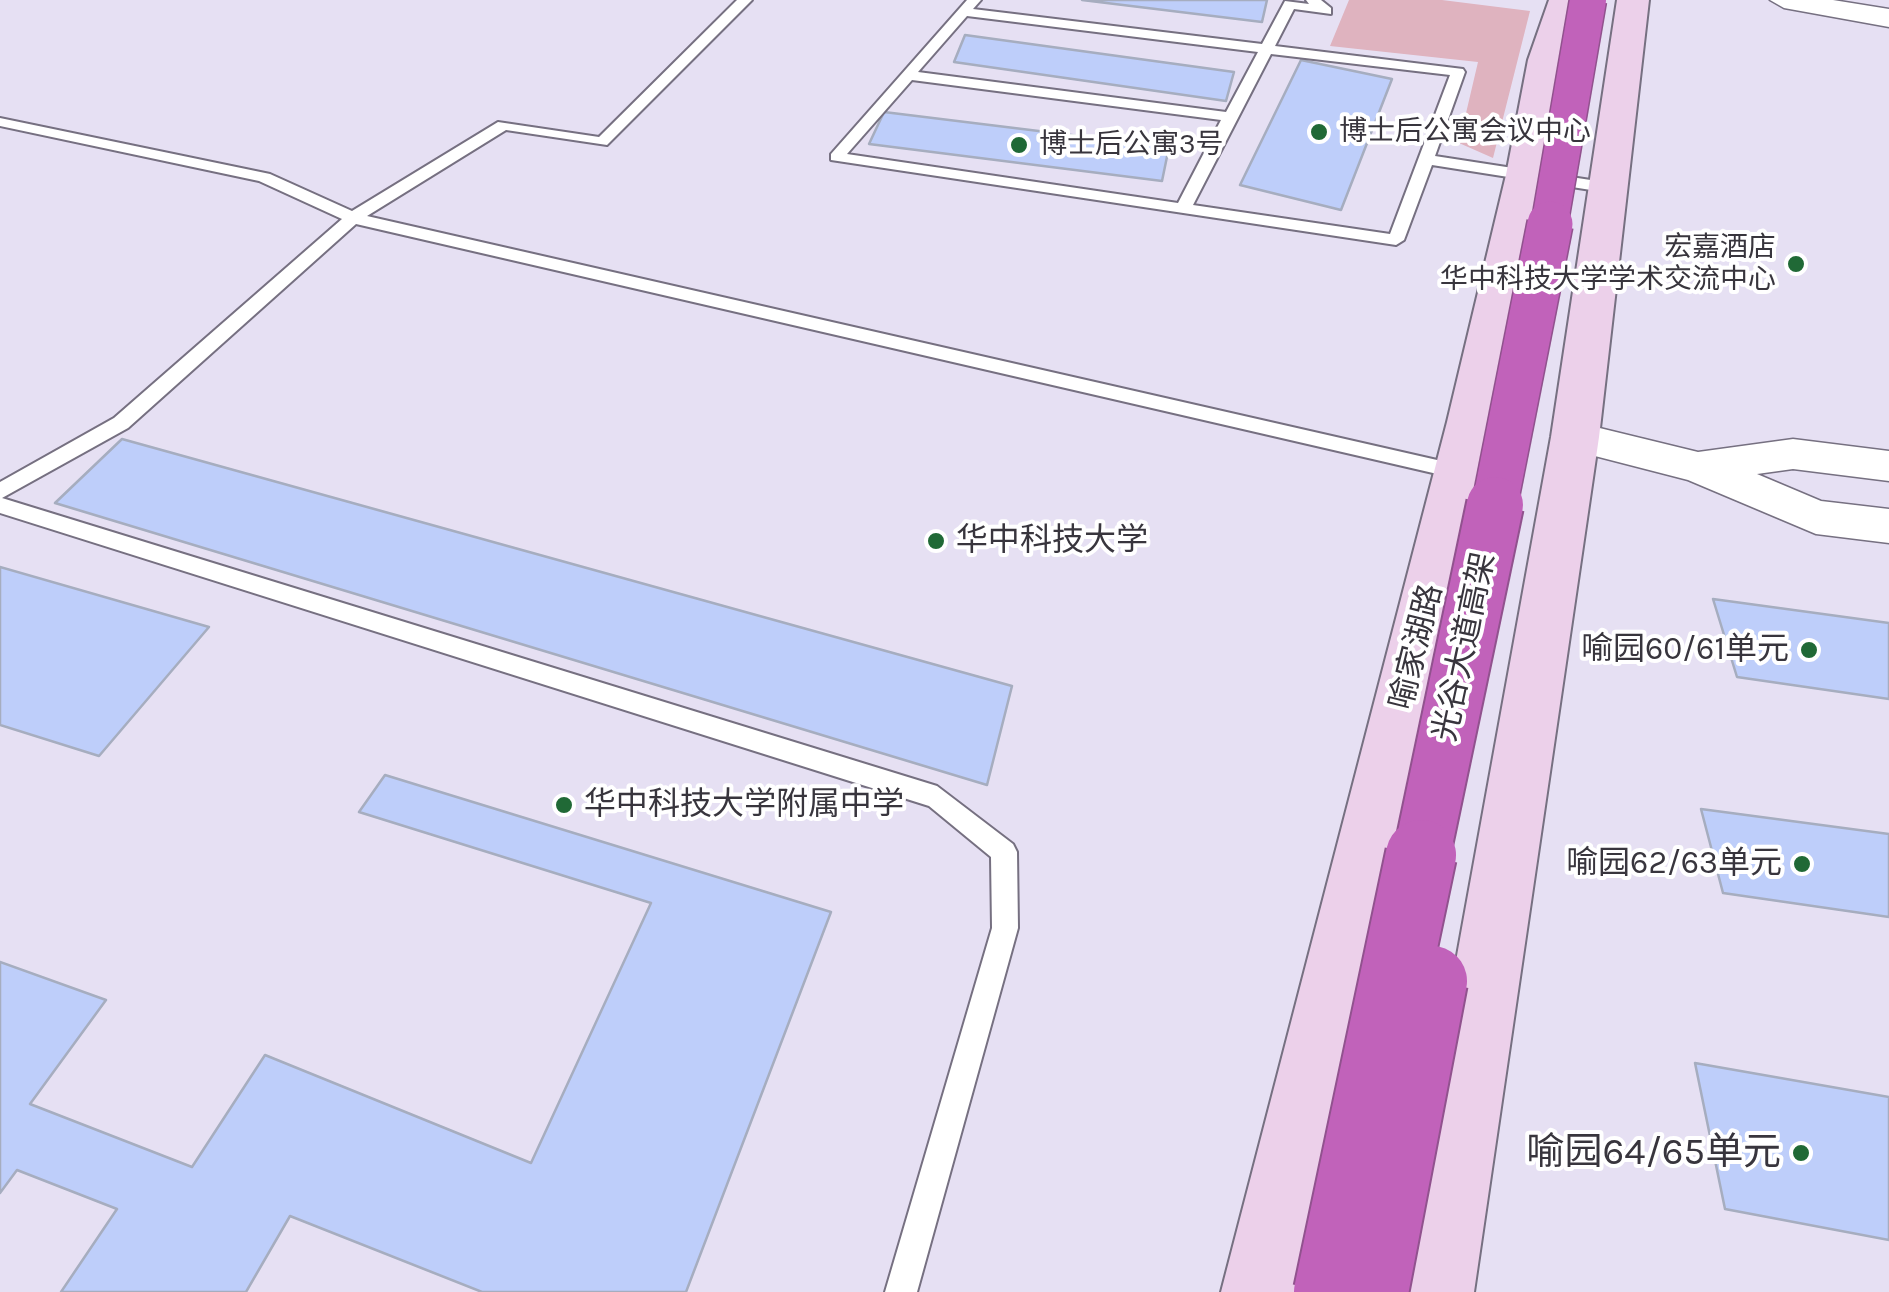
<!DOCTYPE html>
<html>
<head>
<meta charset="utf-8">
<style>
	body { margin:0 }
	canvas { display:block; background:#e6e0f3 }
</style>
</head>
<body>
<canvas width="1889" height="1292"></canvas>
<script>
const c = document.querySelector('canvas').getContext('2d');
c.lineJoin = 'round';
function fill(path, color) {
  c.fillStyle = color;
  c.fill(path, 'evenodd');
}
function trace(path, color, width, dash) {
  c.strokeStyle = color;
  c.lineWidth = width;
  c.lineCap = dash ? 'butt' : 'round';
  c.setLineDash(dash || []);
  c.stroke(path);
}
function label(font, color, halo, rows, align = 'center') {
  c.font = font + ' Karla,"Noto Sans SC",sans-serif';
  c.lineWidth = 8;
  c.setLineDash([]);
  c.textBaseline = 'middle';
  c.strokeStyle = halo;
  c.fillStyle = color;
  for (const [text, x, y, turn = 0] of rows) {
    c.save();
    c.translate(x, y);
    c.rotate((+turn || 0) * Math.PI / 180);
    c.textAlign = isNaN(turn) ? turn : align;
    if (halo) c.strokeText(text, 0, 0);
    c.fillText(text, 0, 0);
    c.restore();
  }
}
fill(new Path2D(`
	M 1349,0 L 1442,0 L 1530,11 L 1493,158 L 1459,143 L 1478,62 L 1330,46 Z`), '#dfb3bf');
const building = new Path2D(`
	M 1082,0 L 1267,0 L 1262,22 Z
	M 965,35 L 1234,72 L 1226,101 L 954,62 Z
	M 1301,60 L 1392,79 L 1341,210 L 1240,185 Z
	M 884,112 L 1169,147 L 1162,181 L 869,144 Z
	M 122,439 L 1012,686 L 987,785 L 55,503 Z
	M 0,567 L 209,627 L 99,756 L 0,725 Z
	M 1713,599 L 1889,623 L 1889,699 L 1737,677 Z
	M 385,775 L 831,912 L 686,1292 L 482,1292 L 290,1216 L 246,1292 L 61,1292 L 117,1209 L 17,1170 L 0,1193 L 0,962 L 106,1000 L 30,1104 L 192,1167 L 265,1055 L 531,1163 L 651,903 L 359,812 Z
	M 1701,809 L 1889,834 L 1889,917 L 1723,893 Z
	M 1695,1063 L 1889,1097 L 1889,1240 L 1725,1209 Z`);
fill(building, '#becefa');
trace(building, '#a6adbf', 2.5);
const lane = new Path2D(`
	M 737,0 L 752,0 L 607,145 L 506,130 L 367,216 L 1459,465 L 1466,467 L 1469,472 L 1466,477 L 1459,479 L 356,224 L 128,428 L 2,498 L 937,786 L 1013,844 L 1017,852 L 1018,928 L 917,1292 L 885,1292 L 992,928 L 991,857 L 929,806 L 0,513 L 0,482 L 114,418 L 342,219 L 259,181 L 0,126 L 0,118 L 270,174 L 352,211 L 498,122 L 599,137 Z
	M 967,0 L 981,0 L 973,9 L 1262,44 L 1285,1 L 1309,4 L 1306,0 L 1321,0 L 1331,8 L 1331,14 L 1294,9 L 1275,46 L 1463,69 L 1465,72 L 1435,156 L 1610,183 L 1618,188 L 1610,193 L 1432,165 L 1404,240 L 1396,245 L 831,160 L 831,154 ZM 967,16 L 1258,52 L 1226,112 L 918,72 ZM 1271,54 L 1450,75 L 1390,234 L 1193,205 ZM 912,80 L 1221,120 L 1178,203 L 847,154 Z`);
const street = new Path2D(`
	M 1770,0 L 1833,0 L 1889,9 L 1889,27 L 1784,8 Z
	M 1575,422 L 1698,452 L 1793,439 L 1889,451 L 1889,481 L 1793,469 L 1757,474 L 1821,501 L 1889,509 L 1889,543 L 1816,534 L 1688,480 L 1560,447 L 1554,437 L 1560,427 Z`);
const secondary = new Path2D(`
	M 1549,0 L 1581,0 L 1562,60 L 1544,175 L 1495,422 L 1299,1292 L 1221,1292 L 1447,422 L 1506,175 L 1528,60 Z
	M 1617,0 L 1649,0 L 1599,437 L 1474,1292 L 1396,1292 L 1551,437 Z`);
trace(lane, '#767081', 4);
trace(street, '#767081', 3);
trace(secondary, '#767081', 4);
fill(lane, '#fff');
fill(street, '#fff');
fill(secondary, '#ecd0ea');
const highwayBridgeFar3 = new Path2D(`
	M 1549,227 L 1588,0`);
const highwayBridgeFar2 = new Path2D(`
	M 1494,508 L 1550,224`);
const highwayBridgeFar1 = new Path2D(`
	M 1421,858 L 1495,505`);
const highwayBridge = new Path2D(`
	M 1329,1292 L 1421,855
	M 1373,1292 L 1432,981`);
trace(highwayBridgeFar3, '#91528e', 39, []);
trace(highwayBridgeFar2, '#91528e', 48, []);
trace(highwayBridgeFar1, '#91528e', 60, []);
trace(highwayBridge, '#91528e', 74, []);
trace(highwayBridgeFar3, '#c162ba', 36);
trace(highwayBridgeFar2, '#c162ba', 45);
trace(highwayBridgeFar1, '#c162ba', 56);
trace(highwayBridge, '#c162ba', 70);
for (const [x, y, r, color] of [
	[1319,132,10,"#206936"],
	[1019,145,10,"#206936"],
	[1796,264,10,"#206936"],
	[936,541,10,"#206936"],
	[1809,650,10,"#206936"],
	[564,805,10,"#206936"],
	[1802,864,10,"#206936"],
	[1801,1153,10,"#206936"]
]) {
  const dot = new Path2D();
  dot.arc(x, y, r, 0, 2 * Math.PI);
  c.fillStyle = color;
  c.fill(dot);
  trace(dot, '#fff', 4);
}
label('28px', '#38353d', '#fff', [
	["博士后公寓会议中心",1339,132],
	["博士后公寓3号",1039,145],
	["宏嘉酒店",1776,248,"right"],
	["华中科技大学学术交流中心",1776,280,"right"]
], 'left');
label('32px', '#38353d', '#fff', [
	["华中科技大学",956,541],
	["喻园60/61单元",1789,650,"right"],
	["华中科技大学附属中学",584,805],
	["喻园62/63单元",1782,864,"right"]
], 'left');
label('32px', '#38353d', '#fff', [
	["喻家湖路",1417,647,-76],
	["光谷大道高架",1465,647,-78]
]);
label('38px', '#38353d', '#fff', [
	["喻园64/65单元",1781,1153]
], 'right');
</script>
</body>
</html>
